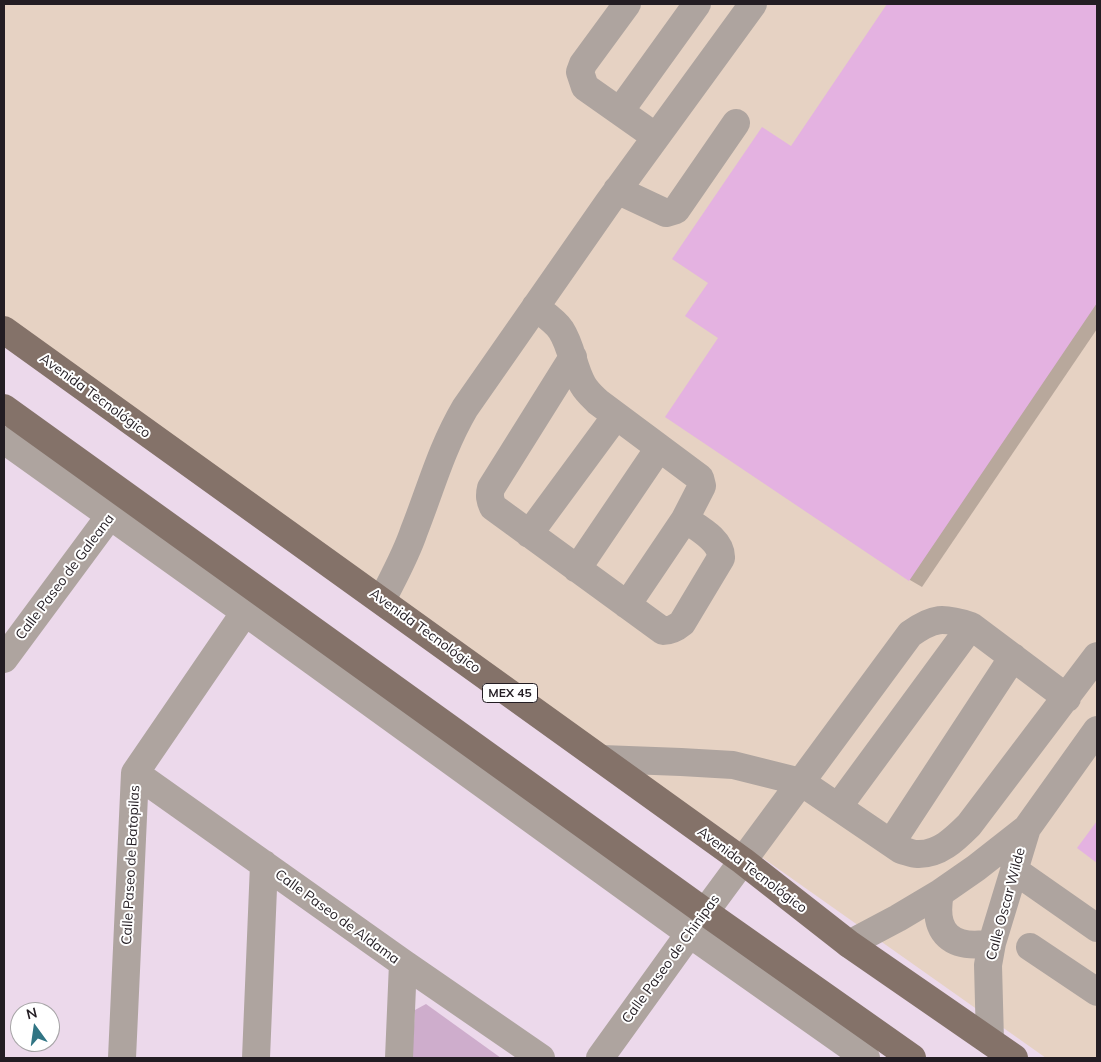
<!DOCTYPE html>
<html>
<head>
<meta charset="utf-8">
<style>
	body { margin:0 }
	#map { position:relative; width:1101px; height:1062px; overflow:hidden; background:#ecd9eb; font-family:Mulish,sans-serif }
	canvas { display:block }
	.frame { position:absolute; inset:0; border:5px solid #231d23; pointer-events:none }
	.north { position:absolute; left:10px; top:1002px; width:50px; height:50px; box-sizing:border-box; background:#fff; border:1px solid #a7a5a7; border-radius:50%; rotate:346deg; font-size:14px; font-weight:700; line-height:20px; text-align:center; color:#231d23 }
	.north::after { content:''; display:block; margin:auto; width:18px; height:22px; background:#317584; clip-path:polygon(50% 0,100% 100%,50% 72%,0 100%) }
</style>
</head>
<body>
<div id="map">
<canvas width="1101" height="1062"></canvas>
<div class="frame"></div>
<div class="north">N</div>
</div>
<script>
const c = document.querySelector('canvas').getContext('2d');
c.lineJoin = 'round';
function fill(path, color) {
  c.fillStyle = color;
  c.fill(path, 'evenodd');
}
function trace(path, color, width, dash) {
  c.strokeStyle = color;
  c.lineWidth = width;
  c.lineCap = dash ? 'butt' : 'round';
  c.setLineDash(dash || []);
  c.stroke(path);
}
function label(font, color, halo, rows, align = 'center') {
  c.font = font + ' Mulish,sans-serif';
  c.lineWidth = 4;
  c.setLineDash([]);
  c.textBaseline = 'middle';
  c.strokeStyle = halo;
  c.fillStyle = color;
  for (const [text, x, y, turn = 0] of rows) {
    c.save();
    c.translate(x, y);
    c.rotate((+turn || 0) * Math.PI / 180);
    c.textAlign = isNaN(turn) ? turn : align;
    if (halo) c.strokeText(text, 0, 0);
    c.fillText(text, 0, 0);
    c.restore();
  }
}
fill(new Path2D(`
	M 4,4 L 1097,4 L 1097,1058 L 1046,1058 L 4,322 Z`), '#e6d2c3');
fill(new Path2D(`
	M 426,1004 L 501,1058 L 412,1058 L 415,1010 Z`), '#ceadcc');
fill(new Path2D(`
	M 888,4 L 1097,4 L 1097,329 L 922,587 L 910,580 L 719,338 L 709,283 L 792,147 Z`), '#0003');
fill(new Path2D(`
	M 887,4 L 1097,4 L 1097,303 L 909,581 L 665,417 L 718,338 L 685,316 L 708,283 L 672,259 L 762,127 L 791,146 Z
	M 1097,821 L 1097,863 L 1077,848 Z`), '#e4b2e1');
trace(new Path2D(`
	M 627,4 L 583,64 L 580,72 L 585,87 L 656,137
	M 620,111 L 697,4
	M 617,190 L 666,213 L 676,210 L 736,123
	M 535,307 C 544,314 555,321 561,330 C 572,347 573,368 583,385 C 587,392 593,397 598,402 L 700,478 L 702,486 L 685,519 C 698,528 722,540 721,558 L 682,623 C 676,628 671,631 663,631 L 493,507 C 490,500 489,496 491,488 L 573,357
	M 4,440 L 245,612 L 690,934 L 866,1058
	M 529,534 L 616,416
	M 577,569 L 659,448
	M 382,600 C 393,578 406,555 414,531 C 431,488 441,449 465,408 L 608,203 L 753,4
	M 627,605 L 685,519
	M 4,659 L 120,502
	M 602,759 L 681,762 L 733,765 L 801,782 L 901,850 C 906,851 912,854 917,854 C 939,855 955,839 969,825 L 1097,656
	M 135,773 L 403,963 L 541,1058
	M 838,807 L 971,626
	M 891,843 L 1013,657
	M 1014,870 L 1097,928
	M 940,893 C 932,934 952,950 992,943
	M 849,944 L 898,918 L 940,893 L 976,868 L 1027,828 L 1097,730
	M 1030,947 L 1097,992
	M 990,1041 L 988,965 L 992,943 L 1027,828
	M 122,1058 L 135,773 L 256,596
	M 256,1058 L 264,864
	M 399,1058 L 403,963
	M 600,1058 L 705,912 L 910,634 C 934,617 943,617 971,626 L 1067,698`), '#aea49f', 28);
trace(new Path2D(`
	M 4,330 L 743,861 L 849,944 L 1014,1058
	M 4,408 L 705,912 L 912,1058`), '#847269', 28);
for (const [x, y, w] of [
	[510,693,55]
]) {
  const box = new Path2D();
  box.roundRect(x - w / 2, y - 9.5, w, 19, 4);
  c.fillStyle = '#fff';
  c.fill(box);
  trace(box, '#231d23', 1);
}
label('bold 12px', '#231d23', null, [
	["MEX 45",510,693]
]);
label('14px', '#231d23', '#fff', [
	["Avenida Tecnológico",95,396,36],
	["Calle Paseo de Galeana",65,577,-53],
	["Avenida Tecnológico",425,631,36],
	["Calle Paseo de Batopilas",131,865,-87],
	["Avenida Tecnológico",752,870,37],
	["Calle Oscar Wilde",1006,904,-75],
	["Calle Paseo de Aldama",337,917,36],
	["Calle Paseo de Chinipas",671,959,-54]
]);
</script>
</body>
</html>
